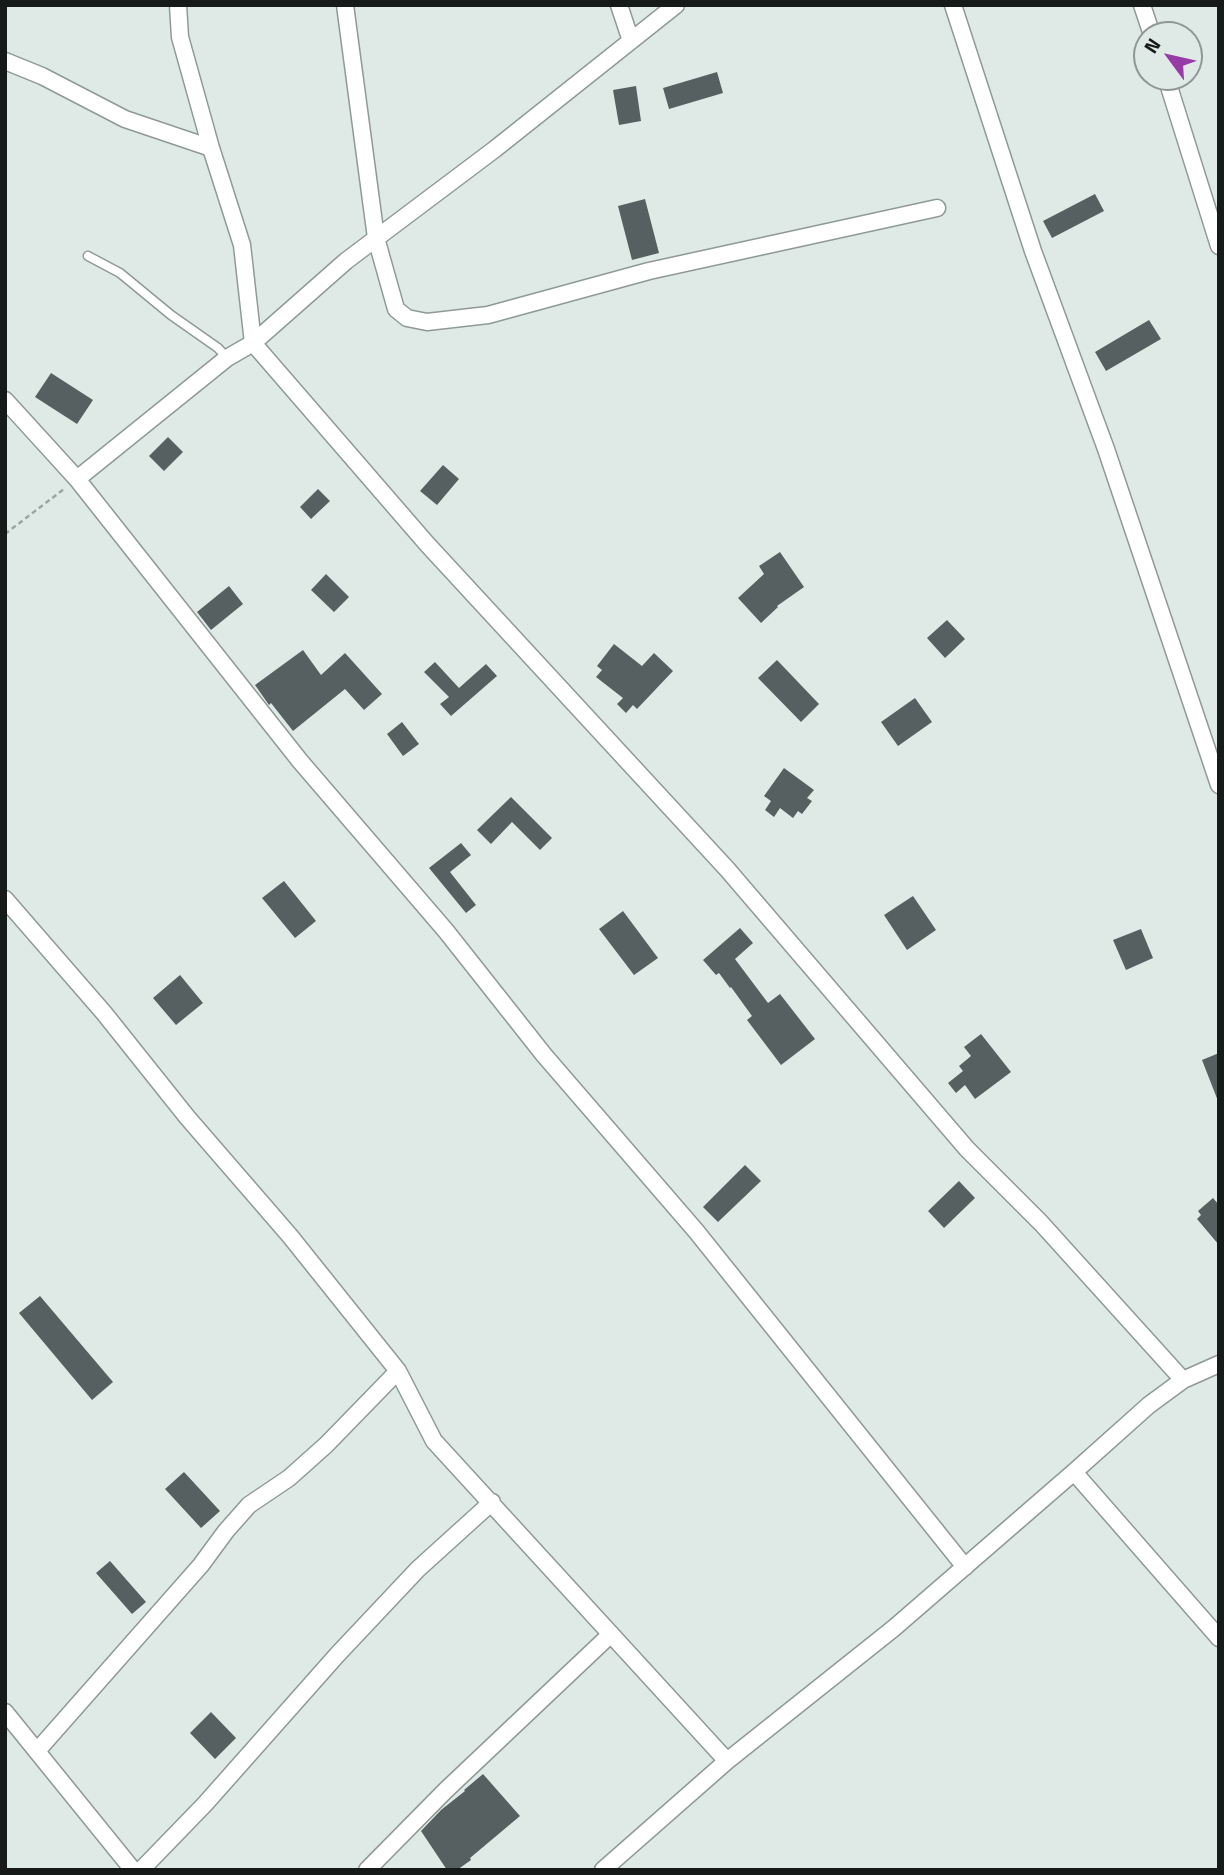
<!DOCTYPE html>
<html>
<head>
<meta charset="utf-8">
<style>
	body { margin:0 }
	#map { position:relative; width:1224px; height:1875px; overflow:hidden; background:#dfeae7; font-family:"Titillium Web",sans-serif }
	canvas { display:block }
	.frame { position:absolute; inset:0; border:7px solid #161a19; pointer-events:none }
	.north { position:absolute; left:1133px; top:21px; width:70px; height:70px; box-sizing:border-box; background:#dfeae7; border:2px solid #8f9795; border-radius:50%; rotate:303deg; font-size:19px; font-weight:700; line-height:28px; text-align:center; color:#161a19 }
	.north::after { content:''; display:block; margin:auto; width:24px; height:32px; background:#973ca6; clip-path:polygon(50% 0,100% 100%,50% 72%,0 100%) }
</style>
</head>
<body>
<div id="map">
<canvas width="1224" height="1875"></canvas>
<div class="frame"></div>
<div class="north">N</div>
</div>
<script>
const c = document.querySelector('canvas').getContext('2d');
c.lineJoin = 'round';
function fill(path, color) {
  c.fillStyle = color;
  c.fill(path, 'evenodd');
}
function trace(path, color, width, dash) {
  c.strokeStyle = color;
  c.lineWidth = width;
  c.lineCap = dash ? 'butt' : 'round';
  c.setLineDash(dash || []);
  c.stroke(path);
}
fill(new Path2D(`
	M 717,72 L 723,93 L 669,109 L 663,88 Z
	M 636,86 L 641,121 L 619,125 L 613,90 Z
	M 1095,194 L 1104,211 L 1052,238 L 1043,221 Z
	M 645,199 L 659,253 L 632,260 L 618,206 Z
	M 1149,320 L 1161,339 L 1106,371 L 1095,352 Z
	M 51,373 L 93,400 L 77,424 L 35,397 Z
	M 168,437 L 183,452 L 164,471 L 149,456 Z
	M 443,465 L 459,479 L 437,505 L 420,491 Z
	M 318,489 L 330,501 L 311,519 L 300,507 Z
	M 780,552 L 804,587 L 777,606 L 778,607 L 761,623 L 738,598 L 764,574 L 759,566 Z
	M 326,574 L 349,597 L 334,612 L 311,590 Z
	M 229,586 L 243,604 L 211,630 L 197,612 Z
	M 947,620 L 965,639 L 945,658 L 927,638 Z
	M 614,644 L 642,666 L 654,653 L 673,671 L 637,709 L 633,705 L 626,713 L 617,704 L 623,698 L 596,677 L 602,670 L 597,666 Z
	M 303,650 L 321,675 L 345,653 L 382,694 L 364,710 L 345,689 L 293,731 L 271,703 L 269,705 L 255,685 Z
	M 777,660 L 819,704 L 801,722 L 758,678 Z
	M 435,662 L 459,688 L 486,664 L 497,676 L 451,716 L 440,704 L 449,697 L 424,672 Z
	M 915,698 L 932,722 L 898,746 L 881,722 Z
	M 402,722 L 419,744 L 403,756 L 387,734 Z
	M 784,768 L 814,790 L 807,798 L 812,801 L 802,814 L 798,811 L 793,818 L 780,808 L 774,817 L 765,810 L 771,801 L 764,796 Z
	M 511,797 L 552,838 L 540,850 L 512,822 L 491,844 L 477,830 Z
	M 461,843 L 471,855 L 450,872 L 476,905 L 466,913 L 429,868 Z
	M 284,881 L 316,921 L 295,938 L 262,898 Z
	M 913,896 L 936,930 L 907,950 L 884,915 Z
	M 623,911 L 658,958 L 634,975 L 599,929 Z
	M 740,928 L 753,943 L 735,959 L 768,1003 L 780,994 L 815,1039 L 781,1065 L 747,1020 L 752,1016 L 731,987 L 730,988 L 719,973 L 716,975 L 703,960 Z
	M 1141,929 L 1153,958 L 1126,970 L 1113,940 Z
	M 180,975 L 203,1003 L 176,1025 L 153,998 Z
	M 981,1034 L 1011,1072 L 975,1099 L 965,1085 L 956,1093 L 948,1083 L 963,1071 L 959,1066 L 971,1056 L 964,1047 Z
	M 1219,1053 L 1219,1101 L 1218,1101 L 1202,1060 Z
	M 745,1165 L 761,1181 L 718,1222 L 703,1207 Z
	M 959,1181 L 975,1198 L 944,1228 L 928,1211 Z
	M 1213,1198 L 1219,1205 L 1219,1245 L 1197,1219 L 1201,1215 L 1198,1211 Z
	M 40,1296 L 113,1382 L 92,1400 L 19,1313 Z
	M 184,1472 L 220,1511 L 201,1528 L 165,1489 Z
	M 110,1561 L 146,1602 L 132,1614 L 96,1573 Z
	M 211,1712 L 236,1738 L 215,1759 L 190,1733 Z
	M 483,1774 L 520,1816 L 470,1858 L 471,1860 L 457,1870 L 447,1870 L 421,1831 L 441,1810 L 465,1791 L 464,1790 Z`), '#566061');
const lane = new Path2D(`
	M 88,256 L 120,273 L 171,315 L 218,348 L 227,358`);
const street = new Path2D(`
	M 178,5 L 180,37 L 211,148 L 242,245 L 253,343 L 427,544 L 727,869 L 967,1149 L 1041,1223 L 1183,1380
	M 345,5 L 376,238 L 396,309 L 407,318 L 427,322 L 488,315 L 649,271 L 937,208
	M 619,5 L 631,41
	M 953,5 L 1033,251 L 1106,449 L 1219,785
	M 1142,5 L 1152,35
	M 5,61 L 42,76 L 125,119 L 211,148
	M 1166,77 L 1219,246
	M 5,400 L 77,479 L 300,761 L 446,931 L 544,1055 L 696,1231 L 965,1567
	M 77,479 L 227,358 L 253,343 L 346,261 L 495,149 L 676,5
	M 5,899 L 104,1013 L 187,1117 L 290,1236 L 398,1371 L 434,1441 L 727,1761
	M 1074,1472 L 1219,1638
	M 5,1712 L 133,1870
	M 37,1751 L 201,1565 L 226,1531 L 249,1505 L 289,1478 L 326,1445 L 398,1371
	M 141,1870 L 205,1804 L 337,1655 L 418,1569 L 492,1502
	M 367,1870 L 446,1790 L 611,1634
	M 603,1870 L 727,1761 L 894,1628 L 1074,1472 L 1149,1405 L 1183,1380 L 1219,1364`);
trace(lane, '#8f9a97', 11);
trace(street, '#8f9a97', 19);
trace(new Path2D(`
	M 5,534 L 64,489`), '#9ca5a2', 2.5, [5, 3.5]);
trace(lane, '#fff', 8);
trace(street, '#fff', 16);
</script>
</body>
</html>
